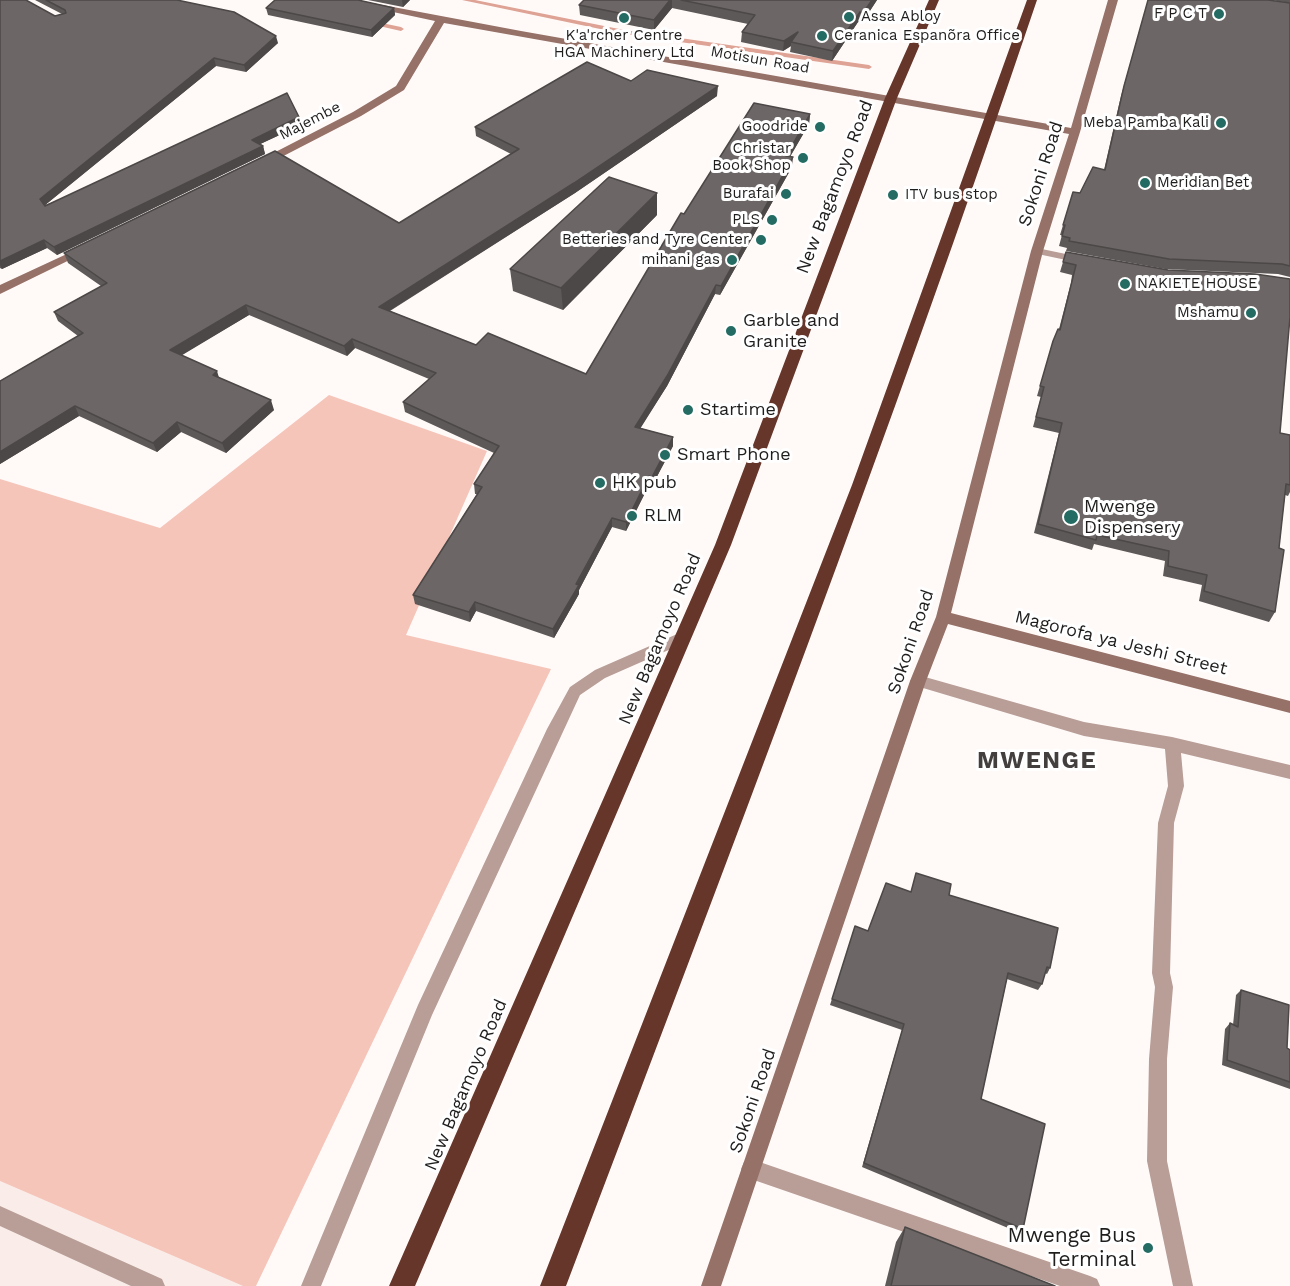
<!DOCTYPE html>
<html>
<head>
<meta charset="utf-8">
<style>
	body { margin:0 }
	canvas { display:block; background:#fffaf8 }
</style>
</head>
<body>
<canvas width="1290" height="1286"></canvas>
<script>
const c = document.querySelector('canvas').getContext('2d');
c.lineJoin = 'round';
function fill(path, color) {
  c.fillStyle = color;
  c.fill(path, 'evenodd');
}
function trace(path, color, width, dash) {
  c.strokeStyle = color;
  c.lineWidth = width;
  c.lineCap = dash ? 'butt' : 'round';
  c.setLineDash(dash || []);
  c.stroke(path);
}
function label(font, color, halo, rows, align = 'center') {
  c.font = font + ' "Work Sans",sans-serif';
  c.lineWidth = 6;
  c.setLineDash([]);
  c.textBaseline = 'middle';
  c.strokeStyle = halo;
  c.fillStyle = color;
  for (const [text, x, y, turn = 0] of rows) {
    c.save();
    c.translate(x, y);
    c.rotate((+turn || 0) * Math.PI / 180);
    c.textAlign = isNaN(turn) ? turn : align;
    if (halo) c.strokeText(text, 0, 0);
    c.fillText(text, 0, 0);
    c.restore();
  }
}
fill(new Path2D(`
	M 0,1181 L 243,1286 L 0,1286 Z`), '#faede9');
fill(new Path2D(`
	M 329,395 L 487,451 L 406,635 L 551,669 L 256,1286 L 243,1286 L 0,1181 L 0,479 L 160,528 Z`), '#f5c5ba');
fill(new Path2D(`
	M 462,0 L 475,0 L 624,30 L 869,65 L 872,67 L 869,69 L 624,34 Z
	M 372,21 L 401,27 L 404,29 L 401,31 L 370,24 L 369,23 Z`), '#dea395');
fill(new Path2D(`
	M 684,631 L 689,633 L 691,637 L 689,641 L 605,678 L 580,695 L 432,1015 L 321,1286 L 301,1286 L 418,1005 L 547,729 L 570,687 L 595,670 Z
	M 918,675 L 1084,722 L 1172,737 L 1290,765 L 1290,779 L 1181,753 L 1184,786 L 1174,823 L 1170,973 L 1173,987 L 1167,1059 L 1167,1161 L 1193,1286 L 1173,1286 L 1147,1161 L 1149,1059 L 1155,987 L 1152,973 L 1158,823 L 1168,786 L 1165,749 L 1084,736 L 913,685 L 910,681 L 913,677 Z
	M 751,1159 L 1090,1276 L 1097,1279 L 1100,1286 L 1060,1286 L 751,1179 L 744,1176 L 741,1169 L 744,1162 Z
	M 0,1206 L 162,1279 L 165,1286 L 131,1286 L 0,1226 Z`), '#b89e97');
fill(new Path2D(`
	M 1037,248 L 1085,258 L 1091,261 L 1085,264 L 1033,253 L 1033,249 Z`), '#b89e97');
fill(new Path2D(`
	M 337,0 L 356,0 L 521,31 L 1071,128 L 1108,0 L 1118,0 L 1080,132 L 1043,251 L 951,613 L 1290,701 L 1290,713 L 948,624 L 926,681 L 721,1286 L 701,1286 L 910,681 L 936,617 L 1031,251 L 1069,134 L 444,23 L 404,90 L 361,116 L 266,165 L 258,165 L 258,161 L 353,112 L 396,86 L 435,21 Z
	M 84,246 L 88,247 L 88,251 L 0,294 L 0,285 Z`), '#967168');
fill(new Path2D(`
	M 929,0 L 939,0 L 897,98 L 731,545 L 415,1286 L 389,1286 L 715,545 L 885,98 Z
	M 1027,0 L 1037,0 C 891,433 728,859 566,1286 L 540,1286 L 852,485 Z`), '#67362b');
fill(new Path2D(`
	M 0,0 L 55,16 L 62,14 L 35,0 L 177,0 L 278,43 L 246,72 L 216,66 L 45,205 L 299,117 L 301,125 L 260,144 L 263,146 L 265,154 L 57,255 L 47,248 L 2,269 L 0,268 Z
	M 368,0 L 410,0 L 403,7 Z
	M 584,0 L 877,0 L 862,23 L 858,22 L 832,61 L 790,52 L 791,46 L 783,51 L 741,42 L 742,32 L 748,24 L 672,8 L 654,30 L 580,15 L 579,5 Z
	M 1148,0 L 1290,3 L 1290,277 L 1278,274 L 1165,269 L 1066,251 L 1067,248 L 1059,246 L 1062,235 L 1060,235 L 1073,192 L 1080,193 L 1104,170 L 1121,96 Z
	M 1271,0 L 1290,0 L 1290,3 Z
	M 266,8 L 394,8 L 395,15 L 372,37 L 268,15 Z
	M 631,81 L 717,96 L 575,193 L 390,311 L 476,345 L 586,374 L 684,214 L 810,114 L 809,124 L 790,157 L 792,167 L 720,295 L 715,294 L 667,386 L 640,428 L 673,437 L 673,446 L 652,486 L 649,485 L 626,531 L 612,527 L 579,590 L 579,594 L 554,638 L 476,611 L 470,622 L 415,604 L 413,595 L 477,494 L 475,494 L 474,484 L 494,453 L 405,412 L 403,402 L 429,379 L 355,348 L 347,356 L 249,315 L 181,355 L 274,410 L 226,453 L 181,432 L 157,452 L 79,416 L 0,464 L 0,381 L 78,336 L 58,321 L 54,312 L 101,286 L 68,263 L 64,253 L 399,223 L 511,154 L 476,136 L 475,127 Z
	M 657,215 L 563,310 L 513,291 L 510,269 Z
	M 1066,252 L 1168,270 L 1280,433 L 1290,435 L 1290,492 L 1288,496 L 1285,495 L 1279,548 L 1275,612 L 1269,622 L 1199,601 L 1202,585 L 1163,576 L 1165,561 L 1094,544 L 1092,550 L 1034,533 L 1059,433 L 1033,427 L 1041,397 L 1037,396 L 1053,341 L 1059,329 L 1071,283 L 1072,275 L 1060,272 Z
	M 916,873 L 949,895 L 1050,968 L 1047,974 L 1045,973 L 1042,984 L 1038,990 L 1007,979 L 981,1099 L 1023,1229 L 1020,1233 L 862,1167 L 902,1030 L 830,1005 L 855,926 L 868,931 L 911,892 Z
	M 1241,990 L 1287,1048 L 1290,1050 L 1290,1089 L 1222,1065 L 1225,1029 L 1230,1023 L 1233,1025 L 1236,995 Z
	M 905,1227 L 1055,1286 L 885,1286 L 896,1242 Z`), '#5d5958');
fill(new Path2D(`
	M 402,0 L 410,0 L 403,7 Z
	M 670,0 L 672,0 L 672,8 L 654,30 L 654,20 Z
	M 872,0 L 877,0 L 862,23 L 863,13 Z
	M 394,8 L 395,15 L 372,37 L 371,30 Z
	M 860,12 L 858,22 L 832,61 L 833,51 Z
	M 798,32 L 791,42 L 791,46 L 783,51 L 784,41 Z
	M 276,36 L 278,43 L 246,72 L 244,65 Z
	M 214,58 L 216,66 L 44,206 L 40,199 Z
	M 718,86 L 717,96 L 575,193 L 381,316 L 379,307 Z
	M 810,114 L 809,124 L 785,165 L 786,156 Z
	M 299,117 L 301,125 L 254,147 L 252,140 Z
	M 263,146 L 265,154 L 57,255 L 54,247 Z
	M 793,157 L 792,167 L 720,295 L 721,286 Z
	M 657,193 L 657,215 L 563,310 L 561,288 Z
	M 44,240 L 47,248 L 2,269 L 0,265 L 0,261 Z
	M 716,285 L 715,294 L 667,386 L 635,437 L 635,427 Z
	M 246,305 L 249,315 L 174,360 L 170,350 Z
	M 352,339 L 355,348 L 347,356 L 344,346 Z
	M 217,371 L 220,381 L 213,375 Z
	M 271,400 L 274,410 L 226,453 L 222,443 Z
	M 75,406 L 79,416 L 0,464 L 0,452 Z
	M 177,422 L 181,432 L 157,452 L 153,443 Z
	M 673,437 L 673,446 L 652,486 L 652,477 Z
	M 649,476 L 649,485 L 626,531 L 626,522 Z
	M 612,518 L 612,527 L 579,590 L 579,594 L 554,638 L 553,629 Z
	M 475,602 L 476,611 L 470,622 L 469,612 Z`), '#4c4847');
const building = new Path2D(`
	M 0,0 L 26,0 L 55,16 L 66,13 L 65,10 L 46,0 L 177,0 L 234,12 L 276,36 L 244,65 L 214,58 L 40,199 L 45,206 L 287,93 L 299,117 L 252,140 L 263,146 L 54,247 L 44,240 L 0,261 Z
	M 275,0 L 358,0 L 394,8 L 371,30 L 266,8 Z
	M 584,0 L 670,0 L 654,20 L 579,5 Z
	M 681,0 L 872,0 L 863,13 L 860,12 L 833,51 L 791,42 L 798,32 L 784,41 L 742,32 L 755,15 Z
	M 1148,0 L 1268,0 L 1290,3 L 1290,266 L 1282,264 L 1169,259 L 1069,241 L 1070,238 L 1062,236 L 1065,225 L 1063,225 L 1073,192 L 1080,193 L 1093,167 L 1105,170 L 1124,86 Z
	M 587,62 L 631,81 L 647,70 L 718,86 L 574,183 L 379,307 L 476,345 L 488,333 L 586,374 L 681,213 L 684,214 L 754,103 L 810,114 L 786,156 L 793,157 L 721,286 L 716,285 L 667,376 L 635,427 L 673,437 L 652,477 L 649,476 L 626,522 L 612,518 L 576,584 L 579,585 L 553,629 L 475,602 L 469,612 L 413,595 L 482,487 L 474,484 L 499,446 L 403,402 L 436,373 L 352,339 L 344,346 L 246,305 L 170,350 L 217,371 L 213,375 L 271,400 L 222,443 L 177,422 L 153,443 L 75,406 L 0,452 L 0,381 L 83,333 L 54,312 L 107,283 L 64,253 L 275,151 L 399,223 L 519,149 L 475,127 Z
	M 609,177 L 657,193 L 561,288 L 510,269 Z
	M 1066,252 L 1168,270 L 1255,274 L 1290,279 L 1290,317 L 1280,433 L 1290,435 L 1290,485 L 1286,484 L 1279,548 L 1284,550 L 1275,612 L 1204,591 L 1207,575 L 1168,566 L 1169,551 L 1097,535 L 1096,540 L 1038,524 L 1062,423 L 1036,417 L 1044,387 L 1040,386 L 1053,341 L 1058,329 L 1060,330 L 1074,273 L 1076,265 L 1063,262 Z
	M 916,873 L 951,884 L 949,895 L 1058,928 L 1050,968 L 1047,967 L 1042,984 L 1008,973 L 981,1099 L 1045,1124 L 1023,1229 L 864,1163 L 904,1024 L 832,999 L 855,926 L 868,931 L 886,883 L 911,892 Z
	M 1241,990 L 1289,1005 L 1287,1048 L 1290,1050 L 1290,1082 L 1227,1060 L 1230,1023 L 1238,1027 Z
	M 905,1227 L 1055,1286 L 891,1286 Z`);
fill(building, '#6c6766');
trace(building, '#4c4847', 1.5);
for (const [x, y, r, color] of [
	[1219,14,6,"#246c63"],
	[849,17,6,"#246c63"],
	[624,18,6,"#246c63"],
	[822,36,6,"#246c63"],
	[1221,123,6,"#246c63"],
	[820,127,6,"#246c63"],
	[803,158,6,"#246c63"],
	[1145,183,6,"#246c63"],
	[786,194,6,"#246c63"],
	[893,195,6,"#246c63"],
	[772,220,6,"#246c63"],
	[761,240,6,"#246c63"],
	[732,260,6,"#246c63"],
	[1125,284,6,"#246c63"],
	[1251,313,6,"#246c63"],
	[731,331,6,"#246c63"],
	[688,410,6,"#246c63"],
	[665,455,6,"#246c63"],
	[600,483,6,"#246c63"],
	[632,516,6,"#246c63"],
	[1071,517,8,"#246c63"],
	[1148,1248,6,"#246c63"]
]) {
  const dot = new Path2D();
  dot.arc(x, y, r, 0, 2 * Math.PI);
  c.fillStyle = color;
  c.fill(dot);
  trace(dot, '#fff', 2);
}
label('15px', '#1f1e1d', '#fff', [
	["F P C T",1207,14],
	["Assa Abloy",861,17,"left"],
	["K'a'rcher Centre",624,36,"center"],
	["HGA Machinery Ltd",624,53,"center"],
	["Ceranica Espanõra Office",834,36,"left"],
	["Meba Pamba Kali",1209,123],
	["Goodride",808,127],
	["Christar",791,149],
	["Book Shop",791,166],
	["Meridian Bet",1157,183,"left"],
	["Burafai",774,194],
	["ITV bus stop",905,195,"left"],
	["PLS",760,220],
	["Betteries and Tyre Center",749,240],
	["mihani gas",720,260],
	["NAKIETE HOUSE",1137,284,"left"],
	["Mshamu",1239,313]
], 'right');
label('15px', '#1f1e1d', '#fff', [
	["Motisun Road",760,60,10],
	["Majembe",310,121,-27]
]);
label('18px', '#1f1e1d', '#fff', [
	["Sokoni Road",1041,174,-72],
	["New Bagamoyo Road",835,187,-69],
	["New Bagamoyo Road",660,639,-67],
	["Sokoni Road",911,642,-71],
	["Magorofa ya Jeshi Street",1121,643,14],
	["New Bagamoyo Road",466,1085,-67],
	["Sokoni Road",753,1101,-71]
]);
label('18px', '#1f1e1d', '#fff', [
	["Garble and",743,321],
	["Granite",743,342],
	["Startime",700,410],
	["Smart Phone",677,455],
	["HK pub",612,483],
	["Mwenge",1084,507],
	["Dispensery",1084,528],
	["RLM",644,516]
], 'left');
label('21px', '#1f1e1d', '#fff', [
	["Mwenge Bus",1136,1236],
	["Terminal",1136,1260]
], 'right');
c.letterSpacing = '1.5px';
label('bold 24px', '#433f3e', '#fff', [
	["MWENGE",1037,761]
]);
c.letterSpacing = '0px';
</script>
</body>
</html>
